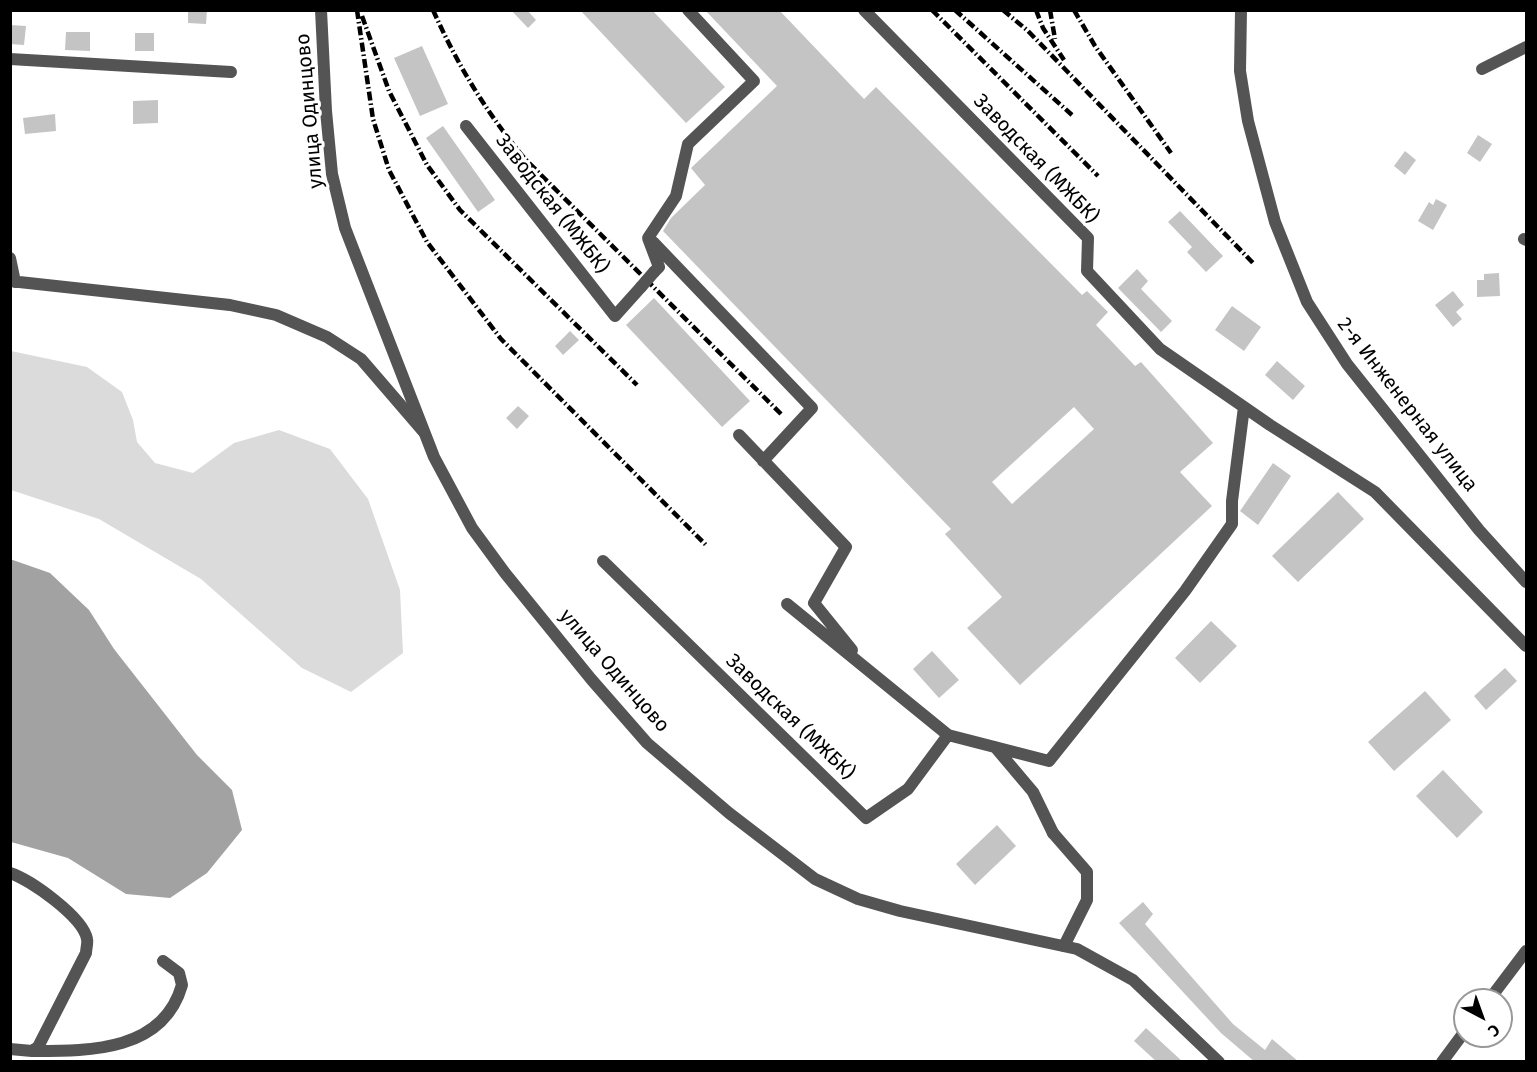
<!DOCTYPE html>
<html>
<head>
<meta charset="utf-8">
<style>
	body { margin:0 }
	#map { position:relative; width:1537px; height:1072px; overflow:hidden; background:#fff; font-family:"Fira Sans",sans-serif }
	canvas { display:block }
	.frame { position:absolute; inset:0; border:12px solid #000; pointer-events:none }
	.north { position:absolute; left:1453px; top:988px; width:60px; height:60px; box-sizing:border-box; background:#fff; border:2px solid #999; border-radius:50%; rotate:139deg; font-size:16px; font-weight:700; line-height:24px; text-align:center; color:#000 }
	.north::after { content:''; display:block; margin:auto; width:21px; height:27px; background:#000; clip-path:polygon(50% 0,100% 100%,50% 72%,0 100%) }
</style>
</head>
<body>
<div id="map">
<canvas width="1537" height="1072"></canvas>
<div class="frame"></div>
<div class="north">С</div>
</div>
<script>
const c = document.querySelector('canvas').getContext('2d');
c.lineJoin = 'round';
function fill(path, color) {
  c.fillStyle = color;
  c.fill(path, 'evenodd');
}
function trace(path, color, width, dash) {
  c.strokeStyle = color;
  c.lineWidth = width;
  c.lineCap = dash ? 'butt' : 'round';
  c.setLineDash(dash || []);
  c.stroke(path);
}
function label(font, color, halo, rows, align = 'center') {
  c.font = font + ' "Fira Sans",sans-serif';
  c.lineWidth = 6;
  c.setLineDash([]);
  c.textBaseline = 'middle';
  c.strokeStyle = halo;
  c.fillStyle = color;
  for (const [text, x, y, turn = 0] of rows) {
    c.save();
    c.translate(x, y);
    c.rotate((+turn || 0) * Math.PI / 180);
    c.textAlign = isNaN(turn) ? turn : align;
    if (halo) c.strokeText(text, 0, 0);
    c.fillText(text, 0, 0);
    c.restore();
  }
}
fill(new Path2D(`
	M 11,351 L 87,367 L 122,392 L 133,420 L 137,442 L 155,463 L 193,473 L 234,443 L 279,430 L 330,449 L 368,499 L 400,590 L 403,653 L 351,692 L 302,668 L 201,579 L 99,519 L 11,490 Z`), '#dbdbdb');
fill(new Path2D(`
	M 10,559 L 50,573 L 89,610 L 114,649 L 197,755 L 232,790 L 242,830 L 207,873 L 170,898 L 126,894 L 68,858 L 11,842 Z`), '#a2a2a2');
fill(new Path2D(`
	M 188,10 L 207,10 L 206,24 L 188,23 Z
	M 511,10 L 527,10 L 536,20 L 528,28 Z
	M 580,10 L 652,10 L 725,87 L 686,123 Z
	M 705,10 L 779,10 L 864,99 L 876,87 L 1082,295 L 1087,291 L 1108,312 L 1096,325 L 1135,366 L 1141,362 L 1213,443 L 1180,472 L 1212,506 L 1020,685 L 967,628 L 1002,597 L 945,534 L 951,529 L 663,231 L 671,218 L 705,185 L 691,168 L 777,86 ZM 1074,407 L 1094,429 L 1012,504 L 992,482 Z
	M 10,25 L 26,26 L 24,45 L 10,44 Z
	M 66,32 L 90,32 L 90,51 L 65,50 Z
	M 135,33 L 154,33 L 154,51 L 135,51 Z
	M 422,46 L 448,104 L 420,116 L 394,58 Z
	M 158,100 L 158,123 L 133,124 L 133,101 Z
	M 55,114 L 56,131 L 25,134 L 23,118 Z
	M 443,126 L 495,200 L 478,212 L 426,138 Z
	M 1478,135 L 1492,144 L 1480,162 L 1467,153 Z
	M 1405,151 L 1416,160 L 1405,175 L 1394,166 Z
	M 1436,199 L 1447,205 L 1433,230 L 1418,221 L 1429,202 L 1433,205 Z
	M 1180,211 L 1223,256 L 1206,272 L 1187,252 L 1192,247 L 1168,222 Z
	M 1137,269 L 1148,281 L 1141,289 L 1172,321 L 1161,332 L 1118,288 Z
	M 1499,273 L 1500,296 L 1477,297 L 1477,280 L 1484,280 L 1484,274 Z
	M 1453,291 L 1464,305 L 1456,312 L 1462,319 L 1453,327 L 1435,305 Z
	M 654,298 L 750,401 L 722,427 L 626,325 Z
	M 1232,306 L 1261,327 L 1244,351 L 1215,330 Z
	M 570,331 L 579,340 L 563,355 L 555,346 Z
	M 1277,361 L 1305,386 L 1293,400 L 1265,375 Z
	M 518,406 L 529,416 L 517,429 L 506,418 Z
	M 1273,463 L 1291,476 L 1258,525 L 1240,511 Z
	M 1338,492 L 1364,519 L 1298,582 L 1272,556 Z
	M 1211,621 L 1237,646 L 1200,683 L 1175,658 Z
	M 932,651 L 959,680 L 939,698 L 913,669 Z
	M 1505,668 L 1517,681 L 1486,710 L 1474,696 Z
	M 1425,691 L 1451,720 L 1394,771 L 1368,742 Z
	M 1443,770 L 1483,812 L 1457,838 L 1416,796 Z
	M 997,825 L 1016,846 L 975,885 L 956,864 Z
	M 1143,902 L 1153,914 L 1145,924 L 1233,1024 L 1265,1050 L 1272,1039 L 1299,1062 L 1255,1062 L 1221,1033 L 1119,923 Z
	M 1146,1028 L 1183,1062 L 1157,1062 L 1134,1041 Z`), '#c4c4c4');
trace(new Path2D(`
	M 1241,10 L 1240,71 L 1248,121 L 1275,222 L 1307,302 L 1347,364 L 1479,530 L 1526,582
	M 10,59 L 231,72
	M 1482,69 L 1526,47
	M 1524,239 L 1526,240
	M 10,258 L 15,282
	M 10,281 L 230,305 L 276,315 L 327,337 L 361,359 L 423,431
	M 1053,833 L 1087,872 L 1087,900 L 1064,946`), '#545454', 12);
trace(new Path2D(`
	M 321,10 L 326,111 L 332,174 L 345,228 L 434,457 L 472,528 L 505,573 L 591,679 L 647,743 L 729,813 L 815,879 L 858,899 L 900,911 L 1077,949 L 1133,980 L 1219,1062
	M 864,10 L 1088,238 L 1087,271 L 1160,349 L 1270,425 L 1375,492 L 1526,646
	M 466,126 L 615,316 L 641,287
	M 653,242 L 812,408 L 763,461
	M 654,272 L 659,267 L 648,238 L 676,196 L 688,144 L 754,81 L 688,10
	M 739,435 L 846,547 L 814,603 L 852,650
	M 603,561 L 866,818 L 908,789 L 948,735
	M 787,604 L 948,735 L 1049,761 L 1185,591 L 1232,524 L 1232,501 L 1244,407
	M 995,747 L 1033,792 L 1053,833
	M 10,873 C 31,880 83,917 87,939 C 88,943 86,949 86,953 L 38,1047 L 32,1051 L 10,1049
	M 1489,1000 L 1526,951
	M 32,1051 C 89,1051 163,1052 182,985 L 179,973 L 163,961
	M 1442,1062 L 1465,1031`), '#545454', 12);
trace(new Path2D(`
	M 357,10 L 373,119 L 389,170 L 427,242 L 501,339 L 706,545
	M 433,10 C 458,66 486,112 525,159 L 782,415
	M 932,10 L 1098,176
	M 955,10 L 1072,115
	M 1003,10 L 1028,31 L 1254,264
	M 1036,10 L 1043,28 L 1064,60
	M 1050,10 L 1055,39
	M 1074,10 L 1095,46 L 1171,153
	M 362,16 L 389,91 L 427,165 L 460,210 L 637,385`), '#000', 4.5, [9, 3, 1.5, 3]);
trace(new Path2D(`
	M 641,287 L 654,272`), '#545454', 12);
label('20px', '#000', '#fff', [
	["улица Одинцово",310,111,-95],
	["Заводская (МЖБК)",1036,159,46],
	["Заводская (МЖБК)",552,204,52],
	["2-я Инженерная улица",1407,405,52],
	["улица Одинцово",614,671,49],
	["Заводская (МЖБК)",790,717,44]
]);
</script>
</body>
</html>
